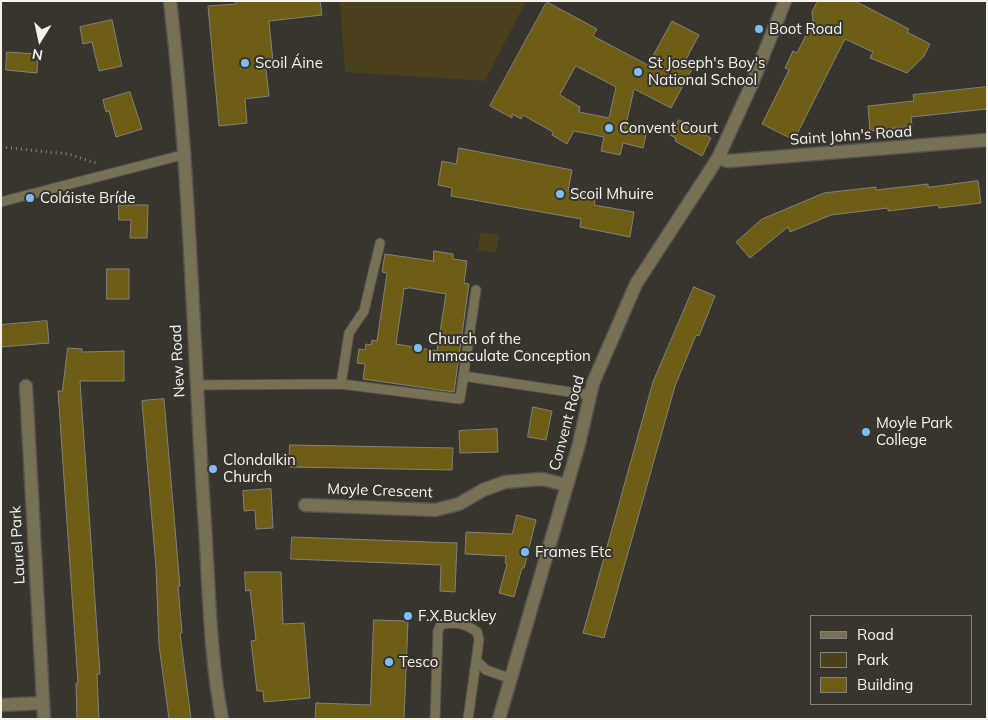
<!DOCTYPE html>
<html>
<head>
<meta charset="utf-8">
<style>
	body { margin:0 }
	#map { position:relative; width:988px; height:720px; overflow:hidden; background:#37352e; font-family:Mulish,sans-serif }
	canvas { display:block }
	.frame { position:absolute; inset:0; border:2px solid #f4f3ee; pointer-events:none }
	.legend { position:absolute; left:810px; top:615px; width:162px; height:90px; box-sizing:border-box; background:#37352e; border:1px solid #83817b; margin:0; padding:6px 9px; list-style:none; font-size:15px; color:#f4f3ee }
	.legend li { display:flex; align-items:center; gap:10px; height:25px }
	.legend b { width:25px; border:1px solid #83817b }
	.north { position:absolute; left:15px; top:15px; width:50px; height:50px; -webkit-text-stroke:4px #37352e; paint-order:stroke; rotate:190deg; font-size:14px; font-weight:700; line-height:20px; text-align:center; color:#f4f3ee }
	.north::after { content:''; display:block; margin:auto; width:18px; height:22px; background:#f4f3ee; clip-path:polygon(50% 0,100% 100%,50% 72%,0 100%) }
</style>
</head>
<body>
<div id="map">
<canvas width="988" height="720"></canvas>
<div class="frame"></div>
<ul class="legend">
<li><b style="height:6px;background:#777055"></b>Road</li>
<li><b style="height:14px;background:#4a411c"></b>Park</li>
<li><b style="height:14px;background:#6e5d15"></b>Building</li>
</ul>
<div class="north">N</div>
</div>
<script>
const c = document.querySelector('canvas').getContext('2d');
c.lineJoin = 'round';
function fill(path, color) {
  c.fillStyle = color;
  c.fill(path, 'evenodd');
}
function trace(path, color, width, dash) {
  c.strokeStyle = color;
  c.lineWidth = width;
  c.lineCap = dash ? 'butt' : 'round';
  c.setLineDash(dash || []);
  c.stroke(path);
}
function label(font, color, halo, rows, align = 'center') {
  c.font = font + ' Mulish,sans-serif';
  c.lineWidth = 4;
  c.setLineDash([]);
  c.textBaseline = 'middle';
  c.strokeStyle = halo;
  c.fillStyle = color;
  for (const [text, x, y, turn = 0] of rows) {
    c.save();
    c.translate(x, y);
    c.rotate((+turn || 0) * Math.PI / 180);
    c.textAlign = isNaN(turn) ? turn : align;
    if (halo) c.strokeText(text, 0, 0);
    c.fillText(text, 0, 0);
    c.restore();
  }
}
fill(new Path2D(`
	M 340,1 L 526,1 L 485,81 L 345,72 Z
	M 480,232 L 499,235 L 496,252 L 478,250 Z`), '#4a411c');
const building = new Path2D(`
	M 236,1 L 320,1 L 322,15 L 269,21 L 273,61 L 265,61 L 269,96 L 245,99 L 247,123 L 219,126 L 208,6 L 236,4 Z
	M 818,1 L 855,1 L 909,29 L 907,32 L 930,44 L 924,56 L 907,73 L 870,58 L 873,52 L 845,39 L 794,140 L 762,124 L 789,70 L 785,68 L 793,51 L 797,53 L 813,21 L 812,12 Z
	M 547,2 L 597,29 L 593,36 L 648,65 L 672,21 L 699,35 L 683,65 L 692,69 L 671,108 L 634,89 L 626,125 L 647,130 L 643,148 L 623,143 L 620,155 L 601,151 L 604,137 L 574,131 L 567,144 L 552,135 L 553,132 L 523,115 L 521,119 L 512,114 L 512,118 L 490,106 ZM 576,66 L 616,87 L 609,118 L 579,112 L 580,107 L 560,95 Z
	M 112,20 L 122,66 L 99,71 L 92,42 L 83,44 L 80,27 Z
	M 7,52 L 38,54 L 37,73 L 6,70 Z
	M 987,87 L 987,109 L 911,117 L 912,126 L 870,131 L 868,106 L 914,101 L 913,95 Z
	M 130,92 L 142,129 L 116,137 L 109,111 L 106,112 L 103,100 Z
	M 679,120 L 711,138 L 702,156 L 675,141 L 676,138 L 670,135 Z
	M 459,148 L 572,170 L 568,191 L 596,196 L 594,205 L 634,212 L 630,237 L 580,227 L 581,219 L 451,196 L 452,188 L 438,185 L 442,161 L 456,164 Z
	M 978,181 L 981,203 L 939,208 L 938,205 L 888,211 L 888,208 L 831,215 L 790,232 L 788,227 L 750,258 L 736,242 L 762,219 L 824,193 L 876,187 L 876,190 L 928,184 L 928,187 Z
	M 119,205 L 148,205 L 147,238 L 130,238 L 131,220 L 119,220 Z
	M 434,251 L 453,254 L 453,259 L 467,261 L 464,283 L 469,284 L 454,392 L 363,379 L 365,364 L 357,363 L 359,349 L 365,350 L 366,344 L 371,345 L 372,340 L 377,341 L 387,273 L 382,272 L 385,254 L 433,261 ZM 410,288 L 446,294 L 437,351 L 396,344 L 404,289 Z
	M 107,269 L 129,269 L 129,299 L 107,299 Z
	M 694,287 L 715,296 L 699,336 L 696,335 L 675,386 L 604,638 L 583,633 L 653,382 Z
	M 47,321 L 49,343 L 1,347 L 1,325 Z
	M 68,348 L 82,349 L 82,352 L 124,351 L 124,381 L 80,381 L 100,674 L 97,674 L 99,719 L 77,719 L 76,683 L 78,683 L 58,391 L 62,391 Z
	M 164,399 L 180,586 L 178,586 L 182,633 L 180,633 L 191,719 L 169,719 L 159,645 L 156,568 L 142,401 Z
	M 533,407 L 552,411 L 546,440 L 528,437 Z
	M 497,429 L 498,452 L 460,453 L 459,431 Z
	M 290,445 L 453,448 L 452,470 L 289,467 Z
	M 271,489 L 273,528 L 256,529 L 255,510 L 244,511 L 243,491 Z
	M 517,515 L 536,520 L 524,568 L 522,568 L 514,597 L 499,593 L 507,564 L 505,563 L 506,556 L 465,554 L 466,532 L 512,534 Z
	M 292,537 L 457,543 L 455,592 L 440,591 L 441,565 L 291,559 Z
	M 245,572 L 281,572 L 283,624 L 304,623 L 310,698 L 264,702 L 263,691 L 257,691 L 251,641 L 256,640 L 250,590 L 246,591 Z
	M 374,620 L 408,621 L 404,719 L 315,719 L 316,703 L 370,705 Z`);
fill(building, '#6e5d15');
trace(building, '#838178', 1);
const service = new Path2D(`
	M 1,202 L 186,154
	M 463,376 L 590,395
	M 341,384 L 460,399 L 476,290
	M 196,385 L 341,384 L 349,333 L 364,311 L 380,243
	M 476,660 L 486,670 L 509,678
	M 435,719 L 438,631 L 441,624 C 455,622 465,623 477,632 L 479,640 L 468,719`);
const minor = new Path2D(`
	M 718,158 L 728,161 L 987,140
	M 26,386 L 44,719
	M 305,505 L 435,510 L 459,504 L 483,490 L 505,482 L 542,479 L 567,485
	M 1,705 L 43,703`);
const tertiary = new Path2D(`
	M 170,1 C 190,171 193,341 204,511 C 209,580 209,651 222,719
	M 499,719 L 579,444 L 593,383 L 636,284 L 718,158 L 751,86 L 785,1`);
trace(service, '#55534d', 11);
trace(minor, '#55534d', 15);
trace(tertiary, '#55534d', 15);
trace(new Path2D(`
	M 1,147 L 68,154 L 99,164`), '#87857f', 3, [1, 4]);
trace(service, '#777055', 9);
trace(minor, '#777055', 12);
trace(tertiary, '#777055', 12);
for (const [x, y, r, color] of [
	[759,29,5,"#7abff8"],
	[245,63,5,"#7abff8"],
	[638,72,5,"#7abff8"],
	[609,128,5,"#7abff8"],
	[560,194,5,"#7abff8"],
	[30,198,5,"#7abff8"],
	[418,348,5,"#7abff8"],
	[866,432,5,"#7abff8"],
	[213,469,5,"#7abff8"],
	[525,552,5,"#7abff8"],
	[408,616,5,"#7abff8"],
	[389,662,5,"#7abff8"]
]) {
  const dot = new Path2D();
  dot.arc(x, y, r, 0, 2 * Math.PI);
  c.fillStyle = color;
  c.fill(dot);
  trace(dot, '#37352e', 2);
}
label('15px', '#f4f3ee', '#37352e', [
	["Boot Road",769,29],
	["Scoil Áine",255,63],
	["St Joseph's Boy's",648,63],
	["National School",648,80],
	["Convent Court",619,128],
	["Scoil Mhuire",570,194],
	["Coláiste Bríde",40,198],
	["Church of the",428,339],
	["Immaculate Conception",428,356],
	["Moyle Park",876,423],
	["College",876,440],
	["Clondalkin",223,460],
	["Church",223,477],
	["Frames Etc",535,552],
	["F.X.Buckley",418,616],
	["Tesco",399,662]
], 'left');
label('15px', '#f4f3ee', '#37352e', [
	["Saint John's Road",851,136,-4],
	["New Road",178,361,-93],
	["Convent Road",567,423,-75],
	["Moyle Crescent",380,491,2],
	["Laurel Park",18,545,-93]
]);
</script>
</body>
</html>
